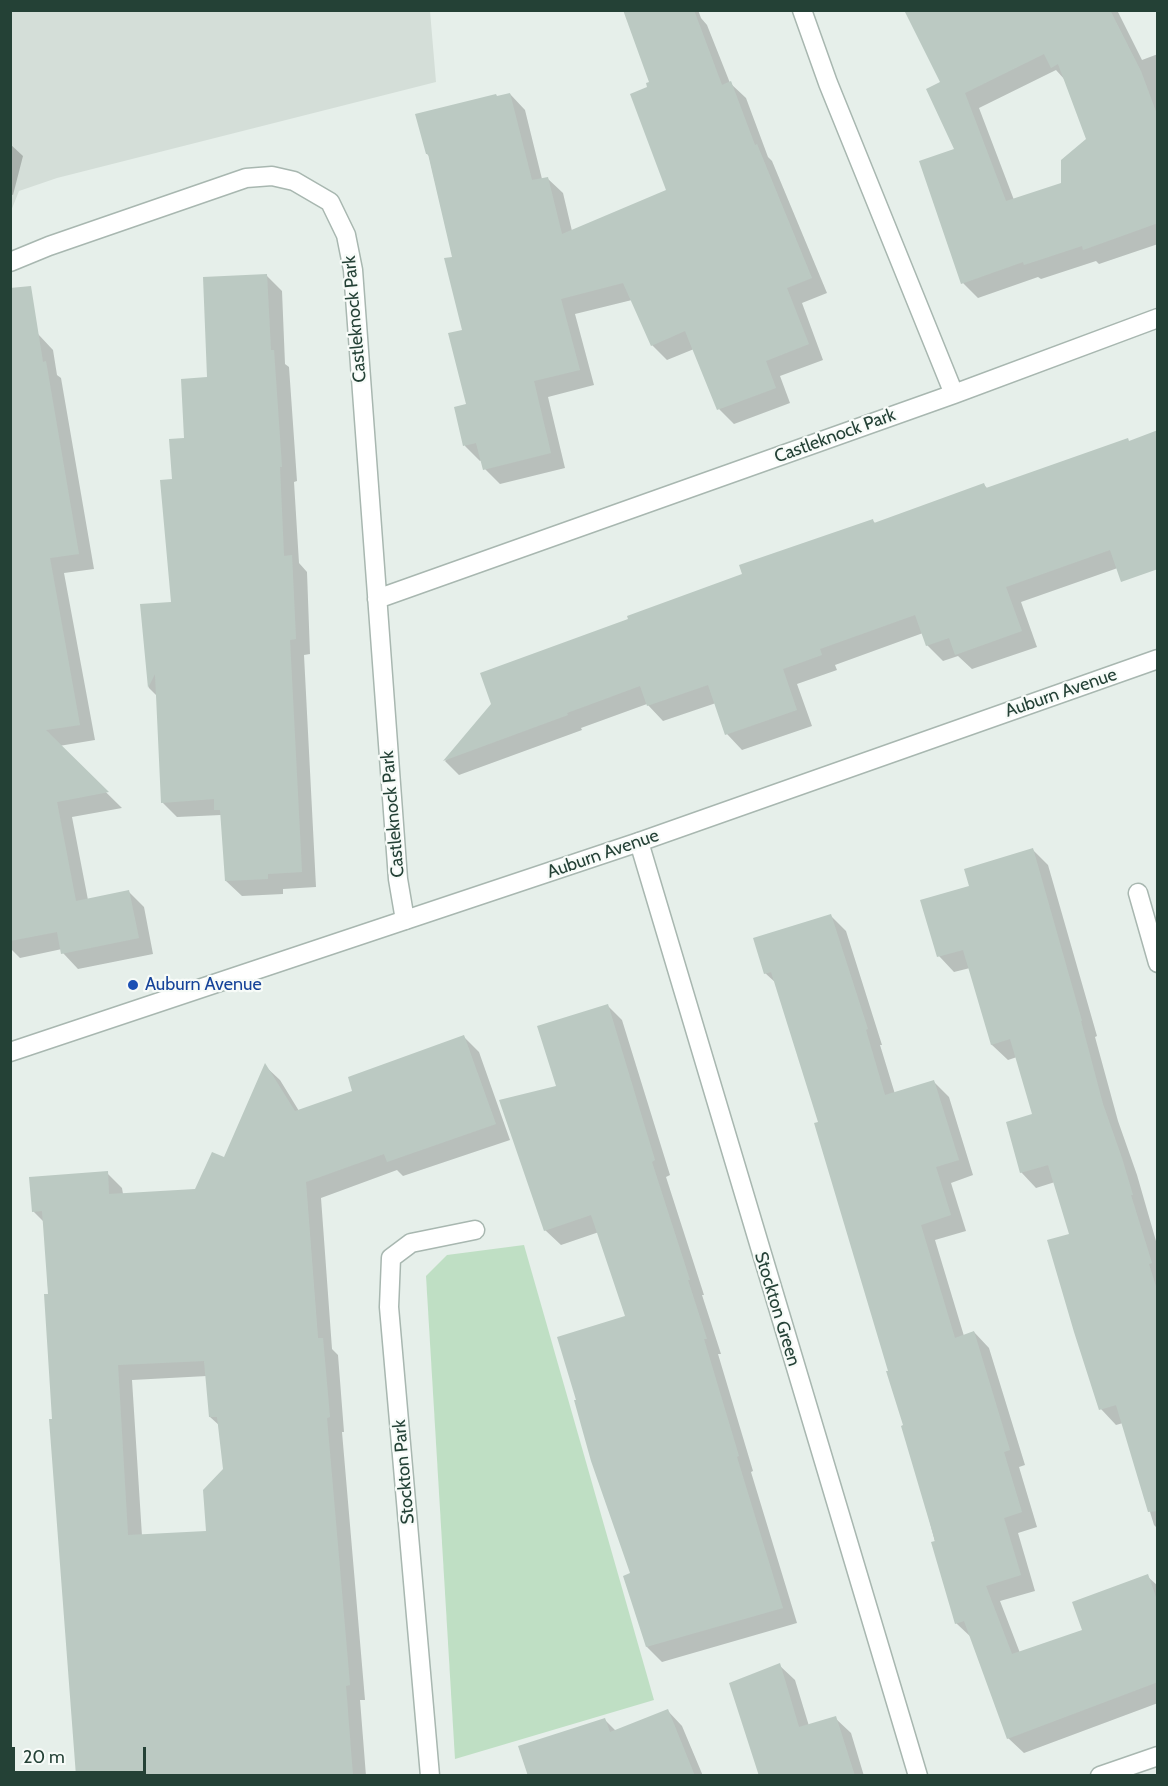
<!DOCTYPE html>
<html>
<head>
<meta charset="utf-8">
<style>
	body { margin:0 }
	#map { position:relative; width:1168px; height:1786px; overflow:hidden; background:#e6efea; font-family:Cabin,sans-serif }
	canvas { display:block }
	.frame { position:absolute; inset:0; border:12px solid #244136; pointer-events:none }
	.scale { position:absolute; left:12px; top:1747px; width:134px; height:27px; box-sizing:border-box; border:3px solid #244136; border-top:0; padding-left:8px; font-size:18px; line-height:21px; white-space:nowrap; color:#244136; -webkit-text-stroke:4px #f7fbf8; paint-order:stroke }
</style>
</head>
<body>
<div id="map">
<canvas width="1168" height="1786"></canvas>
<div class="frame"></div>
<div class="scale">20 m</div>
</div>
<script>
const c = document.querySelector('canvas').getContext('2d');
c.lineJoin = 'round';
function fill(path, color) {
  c.fillStyle = color;
  c.fill(path, 'evenodd');
}
function trace(path, color, width, dash) {
  c.strokeStyle = color;
  c.lineWidth = width;
  c.lineCap = dash ? 'butt' : 'round';
  c.setLineDash(dash || []);
  c.stroke(path);
}
function label(font, color, halo, rows, align = 'center') {
  c.font = font + ' Cabin,sans-serif';
  c.lineWidth = 4.5;
  c.setLineDash([]);
  c.textBaseline = 'middle';
  c.strokeStyle = halo;
  c.fillStyle = color;
  for (const [text, x, y, turn = 0] of rows) {
    c.save();
    c.translate(x, y);
    c.rotate((+turn || 0) * Math.PI / 180);
    c.textAlign = isNaN(turn) ? turn : align;
    if (halo) c.strokeText(text, 0, 0);
    c.fillText(text, 0, 0);
    c.restore();
  }
}
fill(new Path2D(`
	M 11,10 L 430,11 L 436,82 L 57,178 L 19,191 L 11,211 Z`), '#d4ded8');
fill(new Path2D(`
	M 524,1245 L 654,1700 L 455,1759 L 426,1276 L 447,1255 Z`), '#bfdfc4');
fill(new Path2D(`
	M 643,10 L 698,10 L 701,18 L 707,25 L 730,83 L 746,98 L 768,157 L 772,161 L 827,293 L 802,303 L 823,360 L 780,376 L 790,403 L 734,424 L 719,409 L 694,349 L 667,360 L 652,345 L 632,300 L 575,314 L 594,385 L 548,397 L 565,468 L 500,484 L 485,469 L 482,460 L 480,461 L 465,446 L 467,405 L 464,331 L 453,258 L 429,156 L 427,154 L 497,98 L 510,94 L 525,110 L 542,179 L 547,178 L 563,193 L 572,231 L 668,191 L 649,88 L 651,82 Z
	M 906,10 L 1117,10 L 1142,60 L 1158,54 L 1158,244 L 1099,264 L 1096,261 L 1041,279 L 1038,277 L 978,298 L 963,283 L 956,150 L 942,83 ZM 1056,70 L 1065,80 L 1087,139 L 1063,184 L 1014,200 L 979,108 Z
	M 10,144 L 23,156 L 13,195 L 10,194 Z
	M 267,276 L 282,291 L 285,364 L 289,367 L 297,481 L 294,482 L 299,563 L 307,572 L 310,654 L 304,655 L 316,887 L 283,889 L 283,894 L 242,896 L 226,881 L 221,815 L 177,817 L 162,802 L 157,696 L 149,688 L 142,605 L 172,603 L 173,481 L 186,440 L 209,379 Z
	M 38,334 L 53,350 L 57,375 L 61,378 L 94,569 L 64,573 L 95,740 L 59,746 L 122,808 L 72,817 L 88,900 L 129,892 L 144,907 L 153,954 L 78,969 L 63,953 L 62,949 L 20,958 L 10,948 L 10,825 Z
	M 984,485 L 988,489 L 1149,557 L 1021,602 L 1037,647 L 972,669 L 958,656 L 943,661 L 927,645 L 923,633 L 835,665 L 837,670 L 797,684 L 812,726 L 742,750 L 727,734 L 716,703 L 663,721 L 647,704 L 581,728 L 582,730 L 459,775 L 445,761 L 493,704 L 630,620 L 744,575 L 872,520 L 876,524 Z
	M 1033,850 L 1048,865 L 1097,1036 L 1095,1037 L 1118,1121 L 1137,1175 L 1158,1248 L 1158,1529 L 1154,1525 L 1123,1423 L 1116,1425 L 1101,1409 L 1071,1235 L 1055,1182 L 1036,1188 L 1021,1172 L 1034,1115 L 1017,1057 L 1008,1060 L 992,1045 L 970,968 L 954,972 L 939,956 L 971,887 Z
	M 831,916 L 846,931 L 882,1045 L 880,1045 L 895,1094 L 934,1082 L 949,1097 L 973,1175 L 951,1183 L 966,1231 L 935,1240 L 964,1336 L 974,1332 L 989,1348 L 1025,1465 L 1019,1467 L 1037,1527 L 1018,1533 L 1035,1591 L 1000,1601 L 1020,1653 L 1084,1630 L 1147,1576 L 1158,1586 L 1158,1703 L 1024,1753 L 1008,1738 L 973,1639 L 956,1623 L 905,1426 L 820,1123 L 776,983 L 765,973 Z
	M 607,1005 L 622,1020 L 670,1175 L 666,1177 L 704,1295 L 702,1295 L 721,1354 L 718,1354 L 753,1471 L 751,1472 L 797,1623 L 662,1662 L 647,1647 L 632,1574 L 578,1401 L 626,1317 L 599,1232 L 561,1245 L 545,1230 L 558,1087 Z
	M 464,1037 L 479,1052 L 510,1140 L 403,1176 L 397,1170 L 321,1198 L 332,1349 L 338,1355 L 344,1432 L 342,1432 L 365,1700 L 360,1700 L 366,1776 L 77,1776 L 54,1421 L 45,1223 L 33,1211 L 107,1173 L 122,1188 L 123,1194 L 196,1190 L 224,1159 L 265,1066 L 280,1080 L 299,1111 L 354,1092 ZM 207,1376 L 210,1417 L 220,1426 L 224,1470 L 208,1532 L 142,1536 L 132,1380 Z
	M 779,1665 L 795,1680 L 809,1726 L 835,1718 L 851,1733 L 864,1776 L 760,1776 Z
	M 667,1710 L 682,1726 L 703,1776 L 530,1776 L 605,1720 L 616,1731 Z`), '#0003');
fill(new Path2D(`
	M 623,10 L 694,10 L 722,85 L 731,81 L 755,145 L 757,144 L 812,278 L 787,288 L 809,344 L 766,361 L 776,388 L 717,410 L 685,331 L 651,346 L 623,283 L 561,299 L 580,370 L 534,381 L 551,453 L 483,470 L 476,443 L 463,446 L 454,407 L 466,404 L 448,333 L 462,330 L 444,258 L 452,257 L 428,154 L 426,154 L 415,114 L 496,94 L 497,96 L 510,93 L 532,180 L 548,177 L 562,234 L 666,190 L 630,94 L 647,87 L 646,83 L 649,82 Z
	M 904,10 L 1110,10 L 1141,71 L 1158,117 L 1158,223 L 1083,250 L 1082,246 L 1024,265 L 1023,262 L 961,284 L 919,161 L 954,149 L 926,89 L 940,82 ZM 1044,54 L 1051,68 L 1058,64 L 1086,139 L 1061,160 L 1061,183 L 1006,201 L 965,93 Z
	M 267,274 L 271,350 L 274,350 L 282,467 L 280,467 L 284,556 L 292,555 L 296,639 L 290,640 L 302,872 L 268,874 L 268,879 L 225,881 L 220,810 L 214,810 L 214,799 L 161,803 L 155,674 L 148,688 L 140,604 L 171,602 L 160,480 L 172,479 L 169,439 L 184,438 L 181,379 L 207,377 L 203,277 Z
	M 31,286 L 43,362 L 46,361 L 79,554 L 50,558 L 80,725 L 46,730 L 109,792 L 57,802 L 76,901 L 129,890 L 139,938 L 61,954 L 57,932 L 10,941 L 10,288 Z
	M 1158,430 L 1158,569 L 1121,582 L 1110,550 L 1006,587 L 1022,631 L 955,655 L 949,638 L 926,646 L 915,615 L 820,649 L 822,655 L 783,669 L 797,710 L 725,735 L 708,685 L 647,706 L 640,686 L 567,713 L 568,715 L 443,761 L 491,704 L 480,673 L 628,619 L 627,616 L 742,574 L 739,565 L 873,519 L 874,523 L 984,483 L 986,488 L 1128,438 L 1129,441 Z
	M 1033,848 L 1082,1021 L 1081,1021 L 1103,1104 L 1122,1158 L 1133,1195 L 1131,1195 L 1152,1263 L 1149,1264 L 1158,1293 L 1158,1511 L 1148,1512 L 1116,1405 L 1099,1410 L 1074,1332 L 1047,1240 L 1069,1234 L 1048,1165 L 1020,1173 L 1006,1122 L 1032,1114 L 1010,1039 L 991,1045 L 963,950 L 937,957 L 920,900 L 969,886 L 964,869 Z
	M 831,914 L 868,1029 L 866,1030 L 885,1095 L 934,1080 L 959,1160 L 936,1167 L 951,1215 L 921,1225 L 955,1338 L 974,1331 L 1010,1450 L 1004,1452 L 1022,1512 L 1004,1518 L 1021,1575 L 986,1586 L 1012,1654 L 1082,1630 L 1072,1602 L 1148,1574 L 1158,1603 L 1158,1682 L 1007,1739 L 964,1621 L 955,1624 L 931,1542 L 935,1541 L 901,1426 L 903,1425 L 886,1371 L 888,1371 L 814,1123 L 818,1122 L 771,972 L 764,974 L 753,938 Z
	M 608,1004 L 655,1160 L 652,1162 L 690,1280 L 688,1280 L 707,1339 L 704,1339 L 739,1456 L 737,1457 L 783,1608 L 646,1647 L 623,1576 L 630,1573 L 591,1461 L 574,1400 L 576,1400 L 557,1337 L 625,1316 L 591,1215 L 544,1231 L 499,1100 L 556,1086 L 537,1026 Z
	M 464,1035 L 496,1124 L 387,1162 L 384,1154 L 306,1182 L 318,1338 L 323,1338 L 330,1417 L 327,1418 L 350,1685 L 346,1686 L 353,1776 L 76,1776 L 49,1419 L 52,1419 L 44,1294 L 48,1294 L 42,1211 L 32,1212 L 29,1177 L 108,1171 L 109,1194 L 195,1189 L 212,1152 L 224,1157 L 265,1063 L 295,1111 L 352,1091 L 348,1077 ZM 204,1361 L 209,1417 L 217,1417 L 223,1469 L 203,1490 L 206,1531 L 128,1535 L 118,1365 Z
	M 780,1663 L 799,1727 L 836,1716 L 855,1776 L 759,1776 L 729,1683 Z
	M 668,1709 L 695,1776 L 528,1776 L 518,1746 L 605,1718 L 610,1732 Z`), '#bbc9c2');
const minor = new Path2D(`
	M 802,10 L 828,83 L 954,394
	M 10,262 L 49,246 L 246,178 L 272,176 L 294,181 L 330,202 L 346,235 L 353,270 L 398,879 L 405,920
	M 377,599 L 954,394 L 1158,318
	M 639,842 L 918,1776
	M 1138,893 L 1158,963
	M 430,1776 L 389,1307 L 391,1258 L 411,1243 L 475,1230
	M 1100,1776 L 1158,1756`);
const tertiary = new Path2D(`
	M 10,1052 L 639,842 L 1158,659`);
trace(minor, '#a8b7b0', 21);
trace(tertiary, '#a8b7b0', 21);
trace(minor, '#fff', 18);
trace(tertiary, '#fff', 18);
for (const [x, y, r, color] of [
	[133,985,6,"#1a4fb4"]
]) {
  const dot = new Path2D();
  dot.arc(x, y, r, 0, 2 * Math.PI);
  c.fillStyle = color;
  c.fill(dot);
  trace(dot, '#f7fbf8', 2);
}
label('18px', '#244136', '#f7fbf8', [
	["Castleknock Park",355,319,-95],
	["Castleknock Park",835,436,-20],
	["Auburn Avenue",1061,693,-19],
	["Castleknock Park",393,814,-95],
	["Auburn Avenue",603,854,-19],
	["Stockton Green",777,1309,73],
	["Stockton Park",404,1472,-95]
]);
label('18px', '#164399', '#f7fbf8', [
	["Auburn Avenue",145,985]
], 'left');
</script>
</body>
</html>
